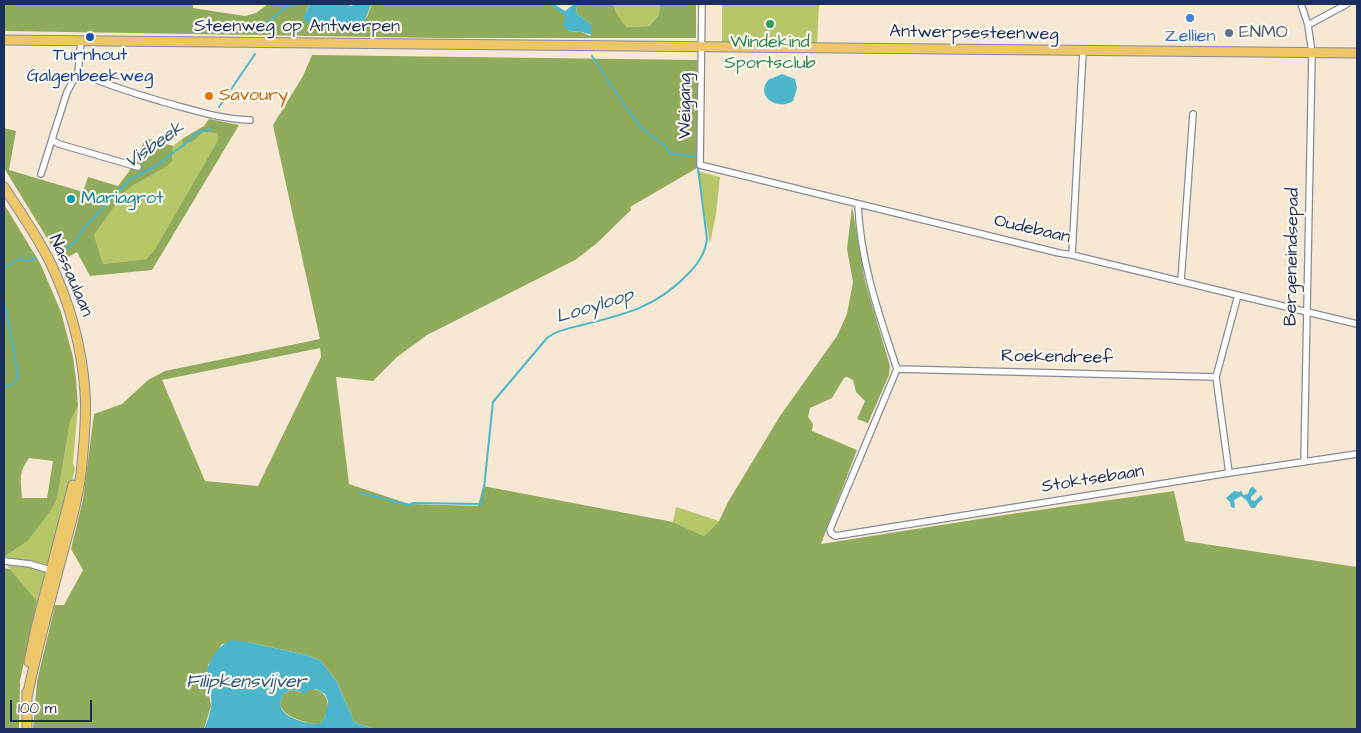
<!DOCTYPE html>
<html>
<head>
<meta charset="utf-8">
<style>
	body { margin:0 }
	#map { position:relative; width:1361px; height:733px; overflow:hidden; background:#f6e8d2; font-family:"Architects Daughter",sans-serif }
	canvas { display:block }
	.frame { position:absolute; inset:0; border:5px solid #1b2f5e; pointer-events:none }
	.scale { position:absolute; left:10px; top:700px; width:82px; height:22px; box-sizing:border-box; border:2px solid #1b2f5e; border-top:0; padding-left:6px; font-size:15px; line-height:18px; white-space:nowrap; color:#1b2f5e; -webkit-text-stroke:4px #fbf7ec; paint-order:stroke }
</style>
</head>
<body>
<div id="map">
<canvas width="1361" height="733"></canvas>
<div class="frame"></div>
<div class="scale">100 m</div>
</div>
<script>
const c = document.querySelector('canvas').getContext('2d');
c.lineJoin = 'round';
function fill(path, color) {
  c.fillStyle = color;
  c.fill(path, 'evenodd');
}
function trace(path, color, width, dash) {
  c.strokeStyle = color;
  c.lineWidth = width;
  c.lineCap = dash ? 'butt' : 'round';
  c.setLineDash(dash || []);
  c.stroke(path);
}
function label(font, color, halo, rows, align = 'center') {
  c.font = font + ' "Architects Daughter",sans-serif';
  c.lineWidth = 4.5;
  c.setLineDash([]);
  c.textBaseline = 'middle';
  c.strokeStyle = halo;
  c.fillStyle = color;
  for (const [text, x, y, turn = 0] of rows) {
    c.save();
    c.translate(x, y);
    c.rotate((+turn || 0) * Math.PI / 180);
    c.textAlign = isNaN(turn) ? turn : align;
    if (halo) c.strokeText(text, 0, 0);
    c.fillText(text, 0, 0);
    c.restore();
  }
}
fill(new Path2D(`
	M 613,4 L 660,4 L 659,15 L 648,26 L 625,27 L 617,15 Z
	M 722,4 L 819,4 L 817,45 L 722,45 Z
	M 203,132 L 217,133 L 218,140 L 155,249 L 146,259 L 103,264 L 94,235 L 117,203 L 120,196 L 134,185 L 166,166 L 172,161 L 173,146 L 182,139 L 183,146 L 195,140 Z
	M 697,171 L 720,177 L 716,214 L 710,243 Z
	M 78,406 L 73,463 L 75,469 L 40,602 L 37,601 L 4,562 L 4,557 L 28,541 L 52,509 L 57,499 L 70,422 Z
	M 676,507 L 719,521 L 704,536 L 673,522 Z`), '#b7c668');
fill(new Path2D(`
	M 4,4 L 193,4 L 193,8 L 245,16 L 256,13 L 268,4 L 310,4 L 306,12 L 312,24 C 316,24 320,23 324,23 C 334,24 356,29 363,22 C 369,17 368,9 373,4 L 549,4 L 566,16 L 568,31 L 582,32 L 590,36 L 591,35 L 591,24 L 578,15 L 576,11 L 578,4 L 613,4 L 617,15 L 626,27 L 649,26 L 659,15 L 660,4 L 696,4 L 696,38 L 442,38 L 4,31 Z
	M 312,55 L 697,60 L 697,168 L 630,207 L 631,210 L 596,244 L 575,260 L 427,335 L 397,357 L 373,381 L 336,377 L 349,484 L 409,504 L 478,506 L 483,486 L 673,522 L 704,536 L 719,521 L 728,502 L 780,416 L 837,336 L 847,314 L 853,282 L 847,249 L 852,206 L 865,281 L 890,366 L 889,375 L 868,423 L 857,419 L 865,401 L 856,392 L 853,380 L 847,377 L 844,378 L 832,398 L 810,408 L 808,417 L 813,424 L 812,431 L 857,450 L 821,544 L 1011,514 L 1174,491 L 1185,541 L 1357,567 L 1357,729 L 375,729 L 358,724 L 354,721 L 337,682 L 321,661 L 307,655 L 247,642 L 222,644 L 208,665 L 207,683 L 211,706 L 204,729 L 33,729 L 37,681 L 55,605 L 64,605 L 83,570 L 71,549 L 83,499 L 94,414 L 122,404 L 148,380 L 165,371 L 320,339 L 273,125 L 303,76 ZM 320,348 L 321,357 L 258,486 L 205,481 L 162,380 Z
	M 209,119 L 239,125 L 152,270 L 90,276 L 77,252 L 61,261 L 4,168 L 4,128 L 16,131 L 9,170 L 83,192 L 88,177 L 118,186 L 130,170 L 146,138 L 173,146 L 172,161 L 167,166 L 134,185 L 120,196 L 117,203 L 94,235 L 103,264 L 146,259 L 155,249 L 218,140 L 217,133 L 203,132 L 195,140 L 183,146 L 182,139 L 204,126 Z
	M 4,204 L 40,263 L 61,312 L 73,357 L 76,379 L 78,406 L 70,422 L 57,499 L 52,509 L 28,541 L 4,557 ZM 29,458 L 53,461 L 47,498 L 22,498 C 21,481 18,473 29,458 Z
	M 4,568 L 10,569 L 37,601 L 20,681 L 19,729 L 4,729 Z
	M 313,689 C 331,691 331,713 320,724 C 311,725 288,718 283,710 C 276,702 284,690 294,690 L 301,693 Z`), '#91ab5c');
fill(new Path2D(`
	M 310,4 L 345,4 L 351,6 L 356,4 L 373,4 L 370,7 L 365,20 L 358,25 L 338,26 L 322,23 L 309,24 L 303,18 Z
	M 549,4 L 554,4 L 565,11 L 574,4 L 578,4 L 576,11 L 578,15 L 591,24 L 592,35 L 582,32 L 569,31 C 559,23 566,24 565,16 Z
	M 782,74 L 795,79 L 797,88 L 793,101 C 778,111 755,97 768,80 Z
	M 1253,487 L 1257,491 L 1251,497 L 1251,500 L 1255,501 L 1261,495 L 1263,499 L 1258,503 L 1255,508 L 1251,508 L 1247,501 L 1241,496 L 1234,500 L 1235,507 L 1234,508 L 1231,507 L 1230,502 L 1226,498 L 1234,491 L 1240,492 L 1241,490 L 1243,495 L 1248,494 L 1250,488 Z
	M 232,640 L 247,642 L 307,655 L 321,661 L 337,682 L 354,721 L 358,724 L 375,729 L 204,729 C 207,722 210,715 211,707 C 214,685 198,679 214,655 C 219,647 223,644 232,640 ZM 316,689 L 325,694 L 328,701 L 325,717 L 320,724 C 311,725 289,719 283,711 C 277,703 283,690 293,690 C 297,690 300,693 304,694 L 310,690 Z`), '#4db6cb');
trace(new Path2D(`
	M 256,32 L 285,8 L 296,4
	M 592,56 C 608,80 623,105 641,127 C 650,137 664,141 670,153 L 698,157
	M 219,107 L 255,54
	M 56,252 L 69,247 L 76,241 L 83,229 L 129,180 L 154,167 L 185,144 L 196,133 L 210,129
	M 4,268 L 19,259 L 28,261 L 36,258
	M 4,299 L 18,375 C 17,383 11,385 4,387
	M 360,493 L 409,505 L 413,503 L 481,504 L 484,488 L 493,402 L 547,338 C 558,329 573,328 586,324 C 627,314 657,306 687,275 C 698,264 705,254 707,239 L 698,168`), '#4db6cb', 2);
const street = new Path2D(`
	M 702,4 L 700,165 L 1059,253 L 1072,255 L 1357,324
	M 1301,4 L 1308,25 L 1312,53 L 1304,462
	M 1308,25 L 1347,4
	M 78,72 C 105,85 134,93 163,102 C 193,110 219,119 250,120
	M 52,140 L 59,144 L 138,167
	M 41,174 L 67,92 L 78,72 L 81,42
	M 858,204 C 860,261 879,315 897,369
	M 1072,255 L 1083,51
	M 1181,281 L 1193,114
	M 897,369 L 830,529 L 831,533 L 835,536 L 1229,473 L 1357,454
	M 897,369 L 1216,377
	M 1229,473 L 1216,377 L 1238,295
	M 4,561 L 30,564 L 53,571`);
const primary = new Path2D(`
	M 4,40 L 1357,53
	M 4,187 C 20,212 38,237 51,264 C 70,304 82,349 85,392 C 87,415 84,441 82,464 C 79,500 67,536 58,571 C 47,613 36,654 27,697
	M 29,662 L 36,628 L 73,485
	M 27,729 L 27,692`);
trace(street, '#888c98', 8);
trace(primary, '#888c98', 11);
trace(street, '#fff', 5.5);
trace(primary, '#ecc669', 9);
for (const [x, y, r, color] of [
	[1190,18,5,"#3f7fe0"],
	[770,24,5,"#2e9e5b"],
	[1229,33,5,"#5c6f8a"],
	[90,37,5,"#1a4fb4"],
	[209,96,5,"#e8710a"],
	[71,199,5,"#0f9aa8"]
]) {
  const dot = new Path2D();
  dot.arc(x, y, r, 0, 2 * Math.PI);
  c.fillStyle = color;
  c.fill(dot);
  trace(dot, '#fbf7ec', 2);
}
label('18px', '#1b2f5e', '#fbf7ec', [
	["Steenweg op Antwerpen",297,27],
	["Antwerpsesteenweg",974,34,1],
	["Weigang",686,106,-90],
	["Oudebaan",1032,230,13],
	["Bergeneindsepad",1293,257,-89],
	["Nassaulaan",70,276,67],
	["Roekendreef",1057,358,1],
	["Stoktsebaan",1093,480,-9]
]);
label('18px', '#4e5e75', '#fbf7ec', [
	["ENMO",1239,33]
], 'left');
label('18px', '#366cbe', '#fbf7ec', [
	["Zellien",1190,37]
]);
label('18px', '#27864d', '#fbf7ec', [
	["Windekind",770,43],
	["Sportsclub",770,64]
]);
label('18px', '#164399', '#fbf7ec', [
	["Turnhout",90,56],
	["Galgenbeekweg",90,77]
]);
label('18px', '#c56008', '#fbf7ec', [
	["Savoury",219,96]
], 'left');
label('18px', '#0d838f', '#fbf7ec', [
	["Mariagrot",81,199]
], 'left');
label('italic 19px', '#2a587f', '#fbf7ec', [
	["Visbeek",155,146,-35],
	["Looyloop",595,307,-17],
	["Filipkensvijver",246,683]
]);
</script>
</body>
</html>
